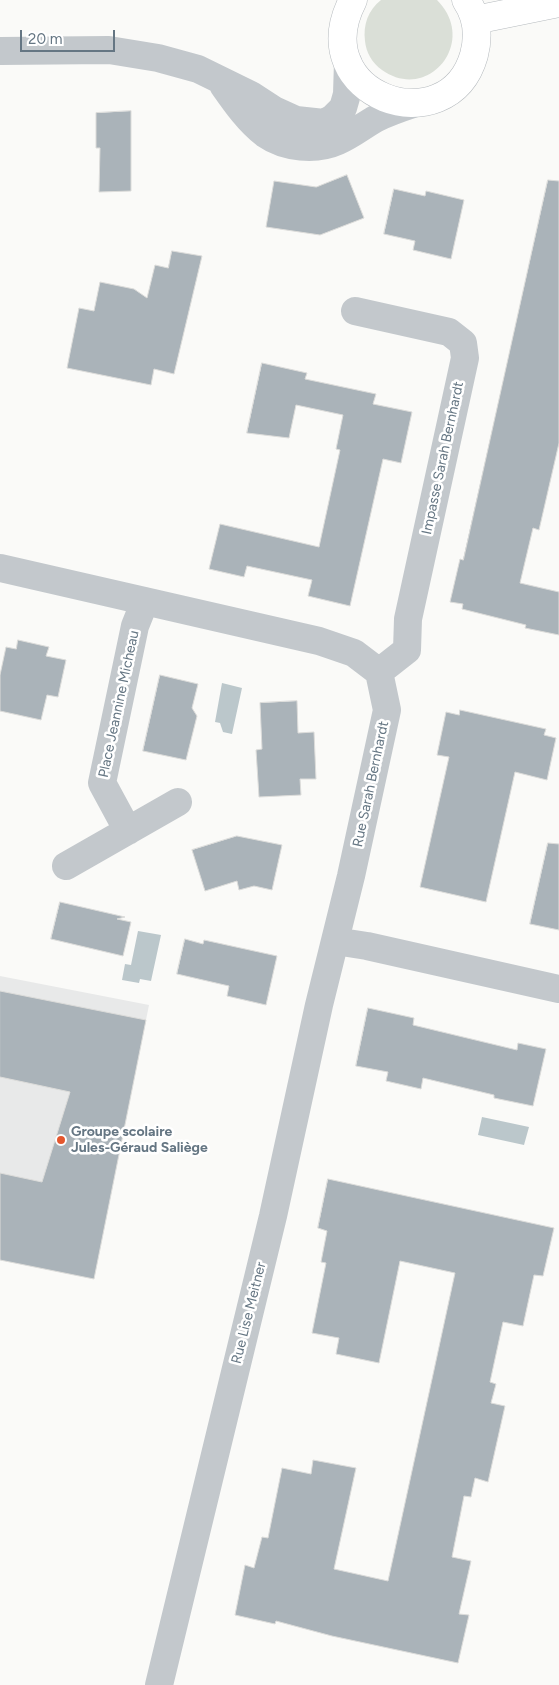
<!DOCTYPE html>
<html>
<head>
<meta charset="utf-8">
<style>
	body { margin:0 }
	#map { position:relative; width:559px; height:1685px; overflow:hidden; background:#fafaf8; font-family:Figtree,sans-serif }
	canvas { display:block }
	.scale { position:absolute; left:20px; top:30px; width:95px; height:22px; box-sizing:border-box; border:2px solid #657683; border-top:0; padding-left:6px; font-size:15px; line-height:18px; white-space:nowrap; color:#657683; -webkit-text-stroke:4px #fff; paint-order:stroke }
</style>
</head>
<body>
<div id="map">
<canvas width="559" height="1685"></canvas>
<div class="scale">20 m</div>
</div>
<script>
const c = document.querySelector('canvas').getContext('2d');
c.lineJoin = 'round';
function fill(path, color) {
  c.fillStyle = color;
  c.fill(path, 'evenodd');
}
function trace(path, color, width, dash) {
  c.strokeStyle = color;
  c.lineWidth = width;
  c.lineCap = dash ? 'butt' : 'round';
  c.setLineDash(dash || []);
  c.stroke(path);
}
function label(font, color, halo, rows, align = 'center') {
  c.font = font + ' Figtree,sans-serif';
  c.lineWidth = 5;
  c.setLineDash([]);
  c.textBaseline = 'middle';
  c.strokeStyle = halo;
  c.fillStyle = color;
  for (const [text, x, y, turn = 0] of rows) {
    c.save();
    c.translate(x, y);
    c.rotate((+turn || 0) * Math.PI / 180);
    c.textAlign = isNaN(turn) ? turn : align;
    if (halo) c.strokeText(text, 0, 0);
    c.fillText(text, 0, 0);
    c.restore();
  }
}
fill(new Path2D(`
	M 0,976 L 149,1005 L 94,1279 L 0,1260 Z`), '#e8e9e9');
fill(new Path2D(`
	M 381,0 L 437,0 C 479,42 428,103 382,70 C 372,63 366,52 365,41 C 363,25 368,10 381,0 Z`), '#dadfd7');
fill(new Path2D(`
	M 222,683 L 242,688 L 232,734 L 223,732 L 220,723 L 215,722 Z
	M 138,931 L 161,935 L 151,981 L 140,979 L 139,983 L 122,980 L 125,964 L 131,965 Z
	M 482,1117 L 529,1127 L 524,1145 L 478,1135 Z`), '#bbc7cb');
const building = new Path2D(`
	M 131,111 L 131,191 L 99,192 L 100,148 L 96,148 L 96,113 Z
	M 347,175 L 364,218 L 320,235 L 266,227 L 274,181 L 316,187 Z
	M 548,180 L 559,181 L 559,443 L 539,530 L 533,528 L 520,583 L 559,592 L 559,635 L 525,628 L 526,625 L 462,609 L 463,604 L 450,602 L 460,559 L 463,560 Z
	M 394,189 L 425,196 L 426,191 L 464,200 L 451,259 L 413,250 L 415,241 L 384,234 Z
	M 172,251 L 202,256 L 174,374 L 154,369 L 151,385 L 67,368 L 79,308 L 94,311 L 100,282 L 134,289 L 147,298 L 155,265 L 168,268 Z
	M 262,363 L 307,373 L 305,379 L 376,394 L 373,404 L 412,412 L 401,463 L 383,459 L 350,606 L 308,596 L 312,580 L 247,566 L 244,577 L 209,569 L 220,524 L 319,547 L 340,450 L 336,449 L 343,415 L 296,405 L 289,438 L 247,433 Z
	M 18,640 L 49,647 L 46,656 L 66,660 L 58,697 L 47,695 L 41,720 L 0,711 L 0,675 L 6,647 L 16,649 Z
	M 160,675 L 198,684 L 192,708 L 197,716 L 186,760 L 143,751 Z
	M 297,701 L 298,733 L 314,732 L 316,779 L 300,779 L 301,795 L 259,797 L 256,750 L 262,749 L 260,703 Z
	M 460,710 L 546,729 L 544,735 L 556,738 L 547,780 L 515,772 L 486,902 L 420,887 L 449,757 L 437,755 L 446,712 L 459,715 Z
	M 237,836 L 282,845 L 272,890 L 254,886 L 239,890 L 237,881 L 205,891 L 192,850 Z
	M 548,843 L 559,844 L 559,930 L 530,924 Z
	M 60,902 L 125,917 L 117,919 L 131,922 L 123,956 L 51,939 Z
	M 185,939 L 203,944 L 204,940 L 277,956 L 266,1005 L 227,996 L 229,986 L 177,974 Z
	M 0,991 L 146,1020 L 94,1279 L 0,1260 L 0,1173 L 42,1182 L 70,1092 L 0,1077 Z
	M 368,1008 L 414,1018 L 413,1025 L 517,1050 L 518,1043 L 546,1049 L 533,1106 L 494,1098 L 494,1095 L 423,1078 L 421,1089 L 386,1081 L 388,1072 L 356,1066 Z
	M 328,1179 L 554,1228 L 543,1276 L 534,1275 L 523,1326 L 503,1322 L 490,1382 L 496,1384 L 491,1403 L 505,1406 L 488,1482 L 475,1478 L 471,1497 L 464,1496 L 452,1557 L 471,1561 L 459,1614 L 469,1615 L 458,1663 L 332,1636 L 276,1621 L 275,1624 L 235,1615 L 245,1565 L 254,1568 L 262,1537 L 268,1538 L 282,1468 L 311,1474 L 313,1460 L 356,1468 L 334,1569 L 388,1581 L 434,1370 L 455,1273 L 400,1261 L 379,1363 L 336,1354 L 339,1338 L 312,1333 L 326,1263 L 321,1262 L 327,1231 L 318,1228 Z`);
fill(building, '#aab3b9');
trace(building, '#dcdcda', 1);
const major = new Path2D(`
	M 353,0 C 303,96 448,146 474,55 C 479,36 477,16 466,0
	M 475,20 L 559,3`);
trace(major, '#b5babe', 29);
trace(new Path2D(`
	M 0,51 L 109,50 L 158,58 L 198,69 L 251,95 L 274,110 L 296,120 L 324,123 L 333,118 L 343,108 L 347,94 L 348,62
	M 223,85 C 235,102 248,121 265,134 C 285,148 316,151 338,141 C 352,135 364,125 377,118 C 389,112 401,108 413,104
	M 355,311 L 449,332 L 463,343 L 465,358 L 408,619 L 407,650 L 379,672
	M 0,568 L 319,641 L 354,653 L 379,672 L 387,710 L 351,876 L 319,1005 L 273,1216 L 159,1685
	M 128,831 L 102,783 L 135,626 L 145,601
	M 66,866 L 178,802
	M 335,941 L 367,946 L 559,989`), '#c3c8cc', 28);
trace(major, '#fff', 28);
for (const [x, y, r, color] of [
	[61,1140,5,"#e4572e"]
]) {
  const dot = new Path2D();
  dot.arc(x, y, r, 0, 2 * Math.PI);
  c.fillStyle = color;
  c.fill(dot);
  trace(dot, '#fff', 2);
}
label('14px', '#657683', '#fff', [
	["Impasse Sarah Bernhardt",443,458,-78],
	["Place Jeannine Micheau",119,704,-78],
	["Rue Sarah Bernhardt",371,784,-78],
	["Rue Lise Meitner",249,1313,-76]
]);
label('bold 14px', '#657683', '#fff', [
	["Groupe scolaire",71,1132],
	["Jules-Géraud Saliège",71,1148]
], 'left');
</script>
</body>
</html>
